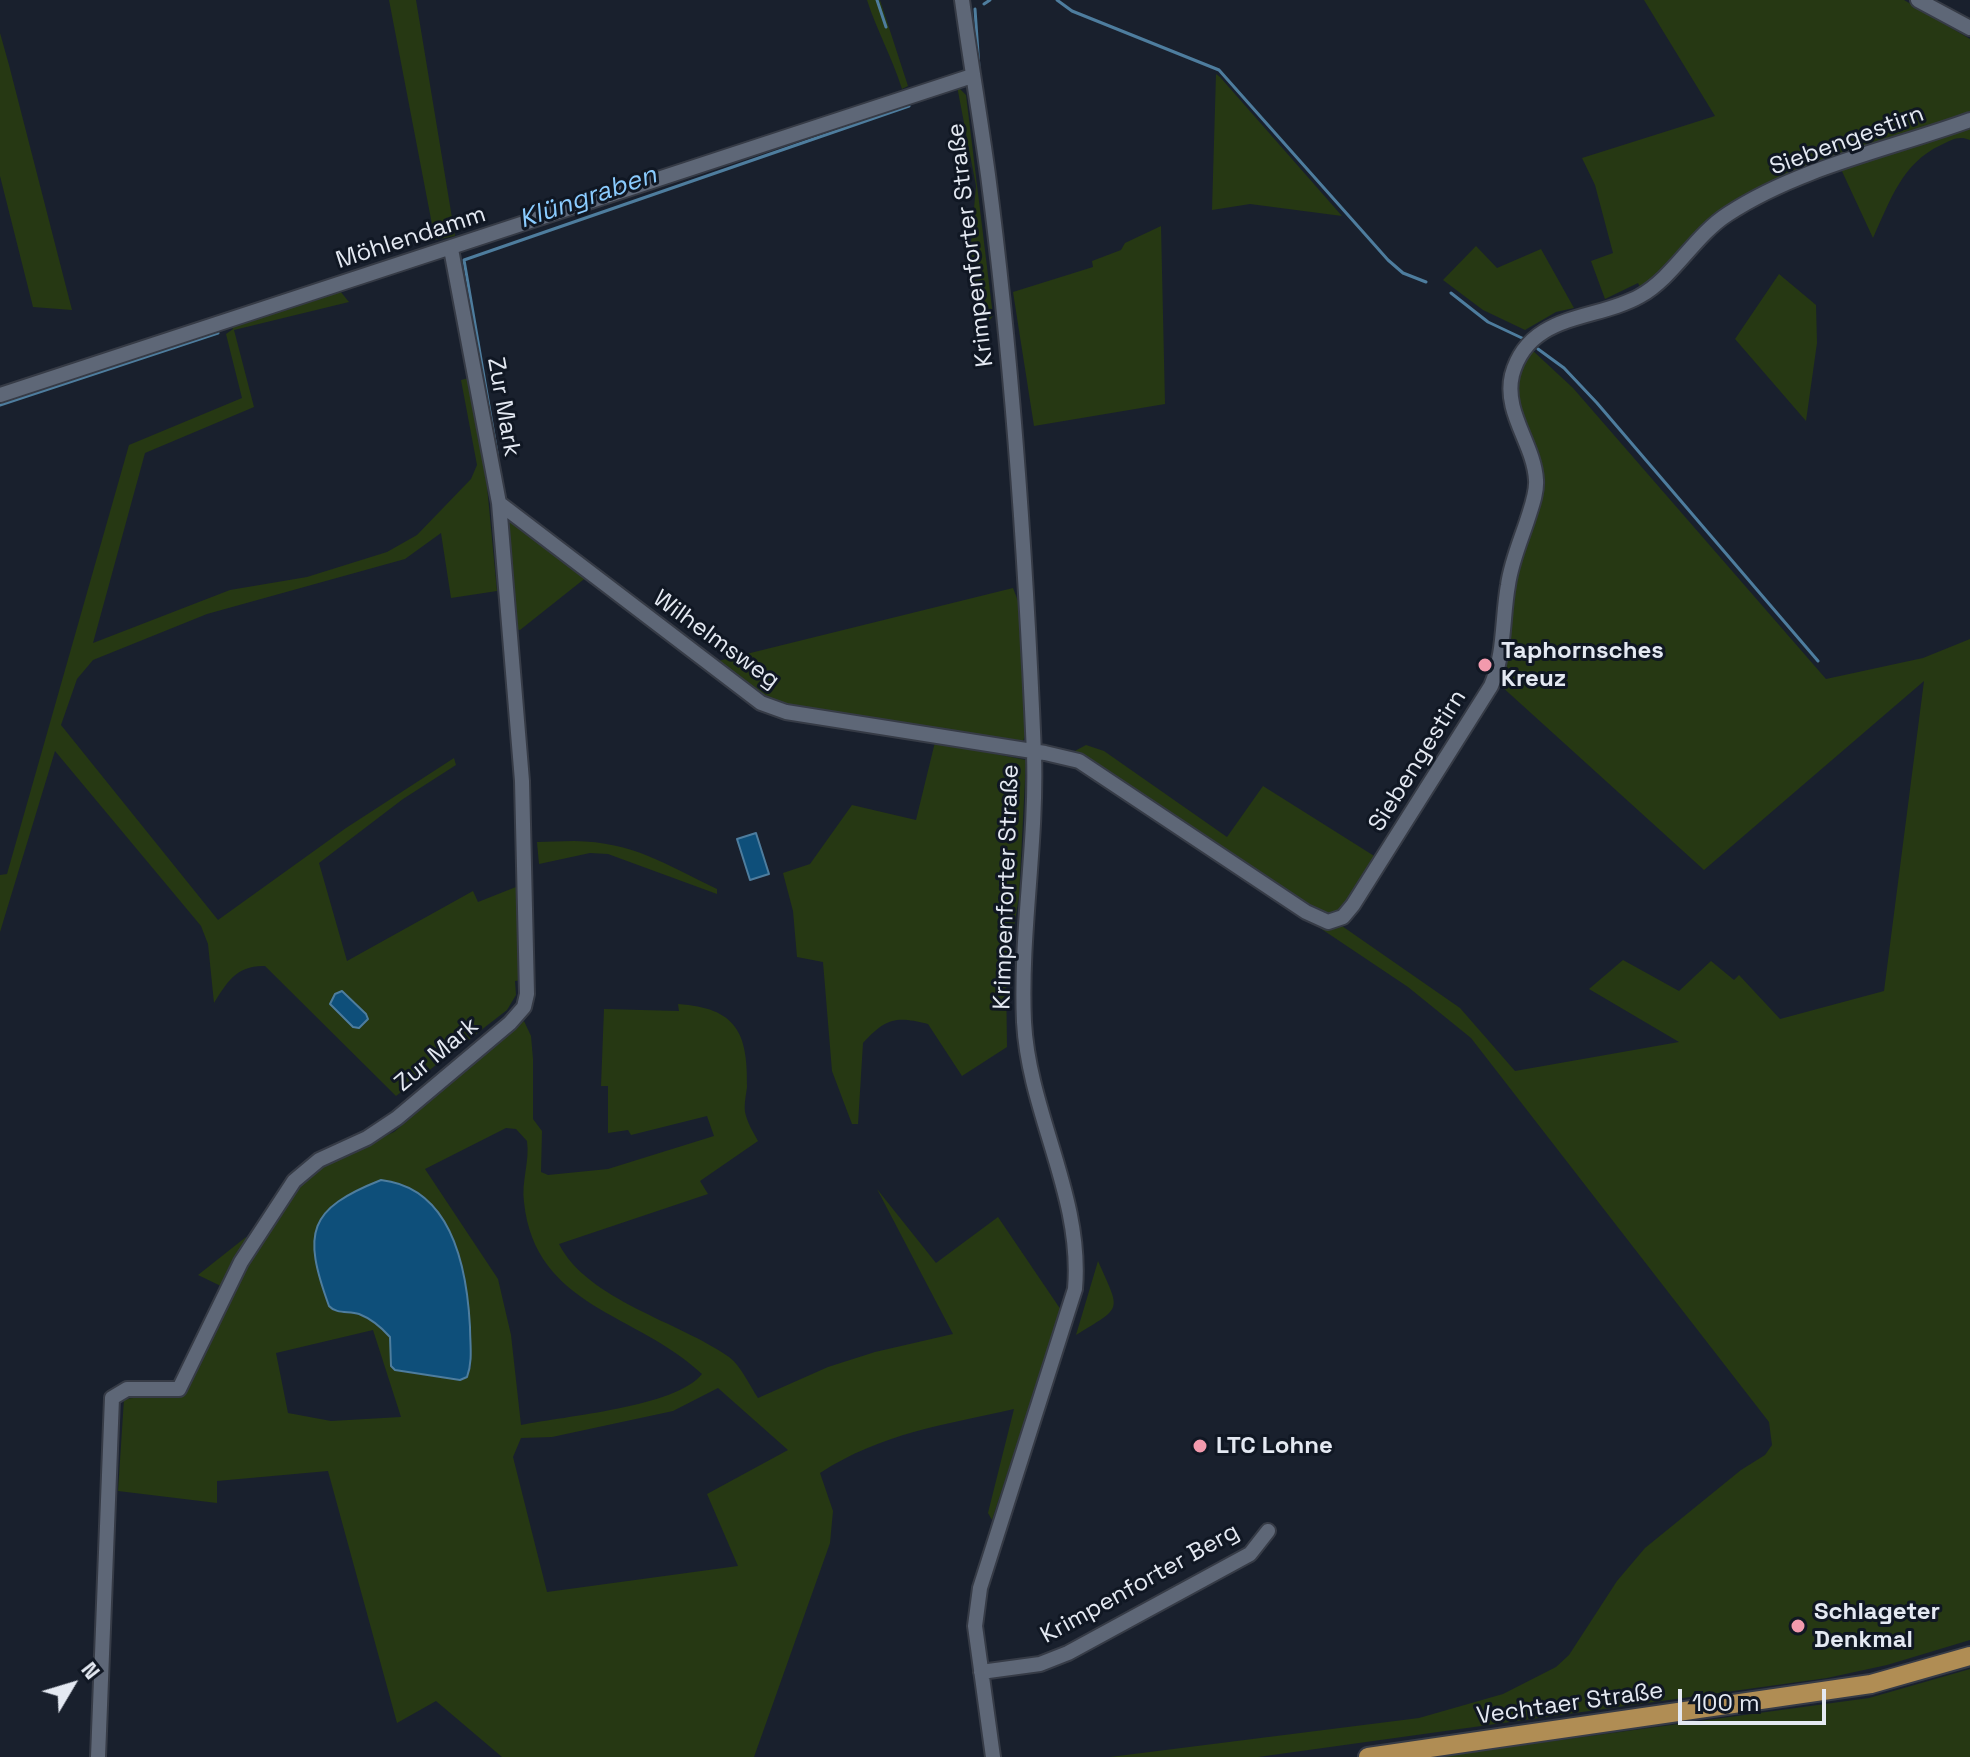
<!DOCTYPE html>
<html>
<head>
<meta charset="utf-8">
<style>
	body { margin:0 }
	#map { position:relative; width:1970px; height:1757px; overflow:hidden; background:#19202d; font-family:"Space Grotesk",sans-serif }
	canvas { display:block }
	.north { position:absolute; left:32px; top:1645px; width:80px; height:80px; -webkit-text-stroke:6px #101723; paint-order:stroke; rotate:52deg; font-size:22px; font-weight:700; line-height:32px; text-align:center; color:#e4e9f2 }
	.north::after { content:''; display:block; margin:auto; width:28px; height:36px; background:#e4e9f2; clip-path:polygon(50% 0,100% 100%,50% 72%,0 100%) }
	.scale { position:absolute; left:1678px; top:1689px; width:148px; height:36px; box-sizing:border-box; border:4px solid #e4e9f2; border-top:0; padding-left:10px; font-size:24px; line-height:28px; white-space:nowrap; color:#e4e9f2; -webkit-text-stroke:6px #101723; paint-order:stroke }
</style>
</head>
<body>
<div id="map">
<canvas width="1970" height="1757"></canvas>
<div class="north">N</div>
<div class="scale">100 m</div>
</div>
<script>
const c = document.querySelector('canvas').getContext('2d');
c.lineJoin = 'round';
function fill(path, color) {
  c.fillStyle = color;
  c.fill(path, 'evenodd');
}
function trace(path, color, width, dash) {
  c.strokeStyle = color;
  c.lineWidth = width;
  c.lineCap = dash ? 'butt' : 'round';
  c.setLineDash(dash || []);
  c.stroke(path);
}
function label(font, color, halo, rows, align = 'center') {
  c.font = font + ' "Space Grotesk",sans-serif';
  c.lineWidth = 6;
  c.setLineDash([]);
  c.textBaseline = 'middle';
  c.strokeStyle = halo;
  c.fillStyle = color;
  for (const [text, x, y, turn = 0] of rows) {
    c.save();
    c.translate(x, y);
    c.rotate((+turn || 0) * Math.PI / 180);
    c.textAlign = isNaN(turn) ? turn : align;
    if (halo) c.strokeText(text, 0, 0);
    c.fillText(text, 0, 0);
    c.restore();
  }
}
fill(new Path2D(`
	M 389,0 L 416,0 L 455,236 L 435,240 Z
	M 867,0 L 880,0 L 908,86 L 902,89 C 892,57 877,31 867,0 Z
	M 1644,0 L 1904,0 L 1970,39 L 1970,113 L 1832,160 L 1765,189 L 1642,291 L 1638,283 L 1605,299 L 1591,261 L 1613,253 L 1595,185 L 1582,158 L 1715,116 Z
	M 0,33 L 9,65 L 72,310 L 33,307 L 0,176 Z
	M 1216,74 L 1220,77 L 1342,216 L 1250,204 L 1212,210 Z
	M 957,86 L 966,95 L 993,316 L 988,322 L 975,290 L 970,254 L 976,186 Z
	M 1970,124 L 1970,140 C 1959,135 1951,140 1941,145 C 1902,163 1890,201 1873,238 L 1840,167 Z
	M 1161,226 L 1165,404 L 1034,426 L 1013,292 L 1093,267 L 1092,261 L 1121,250 L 1125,243 Z
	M 1476,246 L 1497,268 L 1541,249 L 1574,308 L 1556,312 L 1525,330 L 1483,310 L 1443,280 Z
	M 1779,274 L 1816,305 L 1817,343 L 1806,421 L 1735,339 Z
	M 340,291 L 349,302 L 234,330 L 254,407 L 145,453 L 93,643 L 230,590 L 307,577 L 387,552 L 417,535 L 471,479 L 477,465 L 461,380 L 469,378 L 485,465 L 497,591 L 451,598 L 441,533 L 405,559 L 207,614 L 93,660 L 77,679 L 61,725 L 218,920 L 346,828 L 454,758 L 456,765 L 403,799 L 319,863 L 347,961 L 473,891 L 478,902 L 521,885 L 522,980 L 515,981 L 516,995 L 507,1010 L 396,1096 L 265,966 C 237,965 227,982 214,1003 L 208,944 L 201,926 L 55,751 L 0,932 L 0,875 L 7,874 L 129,445 L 242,398 L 226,334 L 233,329 L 230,323 Z
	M 1531,349 L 1573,388 L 1826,679 L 1923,658 L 1970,639 L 1970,1640 L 1887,1665 L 1827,1678 L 1258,1757 L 1110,1757 L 1419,1718 L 1503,1694 L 1556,1667 L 1569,1655 L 1617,1581 L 1645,1548 L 1741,1470 L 1765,1455 L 1772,1445 L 1769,1422 L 1471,1038 L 1408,987 L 1320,928 L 1342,926 L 1460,1008 L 1515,1071 L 1679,1042 L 1589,989 L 1623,960 L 1679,991 L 1711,961 L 1734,980 L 1739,975 L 1780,1019 L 1884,991 L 1924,681 L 1704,870 L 1500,685 L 1512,583 L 1537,500 L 1513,393 L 1517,373 Z
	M 515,519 L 588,576 L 520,630 L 515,629 L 505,523 Z
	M 1013,588 L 1018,601 L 1026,733 L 1023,741 L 790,706 C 761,698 741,680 718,661 Z
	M 935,742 L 1026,760 L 1019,897 L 1006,974 L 1007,1047 L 962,1076 L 928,1024 C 896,1016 886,1018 863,1043 L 858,1124 L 852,1124 L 832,1071 L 823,962 L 797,957 L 793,911 L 783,873 L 810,864 L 852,805 L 916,820 Z
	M 1086,745 L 1104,751 L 1227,837 L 1263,786 L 1379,859 L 1340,914 L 1328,918 L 1073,752 Z
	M 574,841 C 634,842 664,864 717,889 L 717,894 L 608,854 L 590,853 L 539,864 L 537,842 Z
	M 678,1004 C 736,1008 748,1032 747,1087 C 746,1095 744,1104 745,1112 C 747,1122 753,1132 758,1141 L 700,1181 L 708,1194 L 559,1244 C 587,1300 680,1322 729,1357 C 741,1366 750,1386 758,1398 L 828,1367 L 875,1352 L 953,1334 L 877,1189 L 936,1263 L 998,1217 L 1061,1310 L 992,1520 L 988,1513 L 1014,1409 C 943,1425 882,1433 820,1473 L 833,1511 L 830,1543 L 754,1757 L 502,1757 L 436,1701 L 397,1723 L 328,1471 L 217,1481 L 217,1503 L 118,1491 L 124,1399 L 180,1393 L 245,1264 L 298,1181 L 337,1157 L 394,1132 L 524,1021 L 531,1036 L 533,1059 L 533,1119 L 542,1131 L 541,1172 L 548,1175 L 608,1169 L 714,1136 L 707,1116 L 631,1135 L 628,1130 L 608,1133 L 608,1086 L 601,1086 L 604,1009 L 679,1011 ZM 506,1128 L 516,1129 L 527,1141 C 530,1161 521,1182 524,1202 C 535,1308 638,1313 702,1374 C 676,1407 565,1416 521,1425 L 511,1335 L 498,1279 L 425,1169 ZM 381,1180 C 397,1182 407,1188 420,1197 C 472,1235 469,1308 471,1367 L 460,1380 L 403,1372 L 391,1366 L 390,1337 C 375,1320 357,1310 334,1311 L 322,1288 L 315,1235 ZM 373,1330 L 401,1417 L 331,1421 L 288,1413 L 276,1353 ZM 718,1388 L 788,1450 L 707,1494 L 738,1566 L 547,1592 L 513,1457 L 521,1438 L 552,1437 L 673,1411 Z
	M 246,1237 L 251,1240 L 225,1288 L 198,1275 Z
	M 1098,1261 C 1121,1313 1123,1306 1076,1335 Z
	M 1970,1669 L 1970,1757 L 1436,1757 L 1869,1698 Z`), '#263813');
const water = new Path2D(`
	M 756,833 L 769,874 L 750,880 L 737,839 Z
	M 342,991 L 366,1014 L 368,1019 L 359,1028 L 353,1027 L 330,1004 L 335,994 Z
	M 381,1180 C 452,1188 467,1269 470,1327 C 470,1344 473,1361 467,1377 L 460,1380 L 395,1370 L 391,1366 L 390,1337 C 381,1327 372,1319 359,1314 C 348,1311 336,1314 329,1306 C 302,1232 308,1209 381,1180 Z`);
fill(water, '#0e4f7a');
trace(water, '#4e7d9e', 2);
trace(new Path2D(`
	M 877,0 L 886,27
	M 1057,0 L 1072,11 L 1219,70 L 1388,260 L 1403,273 L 1426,282
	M 984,4 L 990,0
	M 975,9 L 979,68
	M 1451,293 L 1488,322 L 1524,339
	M 1538,349 L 1564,368 L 1597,403 L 1818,661
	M 0,405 L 218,333
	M 497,453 L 464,260 L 909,106`), '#4e7d9e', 3);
const minor = new Path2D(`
	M 962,0 C 970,58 980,116 988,175 C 1013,366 1026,561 1034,754 C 1037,844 1020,933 1024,1022 C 1029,1114 1083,1196 1075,1289 L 980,1588 L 975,1626 L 993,1757
	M 1918,0 L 1970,28
	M 0,395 L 972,76
	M 499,503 L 761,703 L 786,712 L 1045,753 L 1079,761 L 1306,912 L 1328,922 L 1343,917 L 1353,905 L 1491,686 C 1505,654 1502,618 1508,585 C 1511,563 1520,542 1527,521 C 1531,508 1537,493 1536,480 C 1534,444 1503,412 1512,375 C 1529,312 1596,321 1640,296 C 1674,277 1694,236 1728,214 C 1800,167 1890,149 1970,120
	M 981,1672 L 1040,1664 L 1068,1653 L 1250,1554 L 1268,1531
	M 98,1757 L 112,1398 L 127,1389 L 179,1389 L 241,1262 L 294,1181 L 319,1160 L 367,1138 L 397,1118 L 510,1023 L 524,1007 L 527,994 L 522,781 L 499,503 L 451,249`);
const major = new Path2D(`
	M 1368,1757 L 1871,1684 L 1970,1656`);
trace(minor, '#363b46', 18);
trace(major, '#363b46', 22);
trace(minor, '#5e6777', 14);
trace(major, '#b08d54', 18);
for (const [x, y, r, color] of [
	[1485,665,8,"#f29aad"],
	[1200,1446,8,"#f29aad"],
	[1798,1626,8,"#f29aad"]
]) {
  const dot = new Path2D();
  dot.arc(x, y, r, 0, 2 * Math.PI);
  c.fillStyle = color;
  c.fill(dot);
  trace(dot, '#101723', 3);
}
label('24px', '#e4e9f2', '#101723', [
	["Siebengestirn",1847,141,-20],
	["Möhlendamm",411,238,-18],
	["Krimpenforter Straße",971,245,-97],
	["Zur Mark",503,407,80],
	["Wilhelmsweg",716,640,36],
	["Siebengestirn",1418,761,-58],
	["Krimpenforter Straße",1007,887,-88],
	["Zur Mark",437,1055,-40],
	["Krimpenforter Berg",1140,1584,-29],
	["Vechtaer Straße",1570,1704,-8]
]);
label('bold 24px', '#e4e9f2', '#101723', [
	["Taphornsches",1501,651],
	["Kreuz",1501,679],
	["LTC Lohne",1216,1446],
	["Schlageter",1814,1612],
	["Denkmal",1814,1640]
], 'left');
label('italic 26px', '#8acbfe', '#101723', [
	["Klüngraben",588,198,-19]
]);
</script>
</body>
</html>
